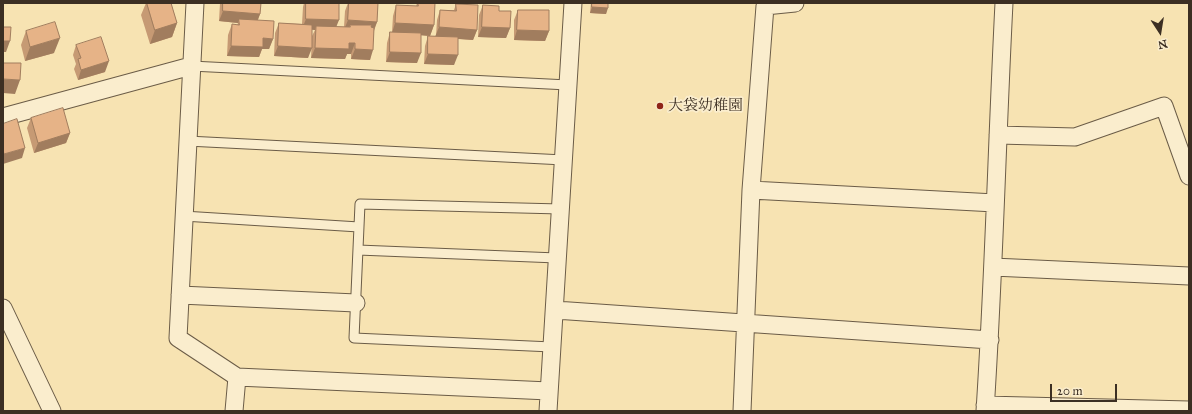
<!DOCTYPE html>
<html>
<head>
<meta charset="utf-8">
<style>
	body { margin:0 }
	#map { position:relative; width:1192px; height:414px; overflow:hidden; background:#f7e3b2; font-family:"IM FELL Great Primer",serif }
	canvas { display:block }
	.frame { position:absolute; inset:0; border:4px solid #3c2f23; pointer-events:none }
	.north { position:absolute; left:1140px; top:12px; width:40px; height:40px; -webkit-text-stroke:3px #faedcd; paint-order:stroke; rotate:168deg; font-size:11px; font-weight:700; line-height:16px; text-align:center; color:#3c2f23 }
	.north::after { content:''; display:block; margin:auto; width:14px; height:18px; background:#3c2f23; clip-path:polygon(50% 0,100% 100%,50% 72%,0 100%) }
	.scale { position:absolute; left:1050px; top:384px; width:67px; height:18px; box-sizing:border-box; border:2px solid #3c2f23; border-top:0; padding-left:5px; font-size:12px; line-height:14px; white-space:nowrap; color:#3c2f23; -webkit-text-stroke:3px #faedcd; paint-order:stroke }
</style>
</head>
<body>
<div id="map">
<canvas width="1192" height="414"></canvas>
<div class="frame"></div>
<div class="north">N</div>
<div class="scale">20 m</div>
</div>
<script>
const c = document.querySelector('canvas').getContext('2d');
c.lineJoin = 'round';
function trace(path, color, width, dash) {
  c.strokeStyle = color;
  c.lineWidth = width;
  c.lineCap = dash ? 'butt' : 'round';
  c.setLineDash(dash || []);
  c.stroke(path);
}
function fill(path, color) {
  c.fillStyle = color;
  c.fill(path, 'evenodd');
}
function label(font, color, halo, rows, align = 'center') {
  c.font = font + ' "IM FELL Great Primer","Noto Serif JP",serif';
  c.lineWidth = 3.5;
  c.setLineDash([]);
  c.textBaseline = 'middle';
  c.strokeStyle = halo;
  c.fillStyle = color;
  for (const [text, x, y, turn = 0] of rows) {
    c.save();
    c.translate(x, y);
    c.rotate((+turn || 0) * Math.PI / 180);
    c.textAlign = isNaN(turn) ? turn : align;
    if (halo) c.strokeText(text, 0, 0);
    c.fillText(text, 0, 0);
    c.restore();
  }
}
const service = new Path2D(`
	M 191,66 L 568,85
	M 187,141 L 564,160
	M 183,216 L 359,227
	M 358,250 L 557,258
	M 552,347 L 354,338 L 360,204 L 561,209`);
const minor = new Path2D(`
	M 195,3 L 178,338 L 237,377 L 549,391
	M 3,117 L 191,66
	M 998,135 L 1075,137 L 1164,106 L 1189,176
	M 751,190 L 995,203
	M 993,267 L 1189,276
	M 180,295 L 356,303
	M 3,308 L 52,411
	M 555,310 L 990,340
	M 985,405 L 1189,410
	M 234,411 L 237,377
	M 548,411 L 573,3
	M 742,411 L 751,190 L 765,6 L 795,3
	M 985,411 C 994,275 997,139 1004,3`);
trace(service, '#6b5c47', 11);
trace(minor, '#6b5c47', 19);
trace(service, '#faedcd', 9);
trace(minor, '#faedcd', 17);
fill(new Path2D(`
	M 146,3 L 171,3 L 177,23 L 172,37 L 150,44 L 141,15 Z
	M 220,3 L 261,3 L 260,14 L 258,20 L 273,39 L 269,49 L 262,49 L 259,57 L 227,56 L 228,35 L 232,24 L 237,25 L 238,23 L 219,21 Z
	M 304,3 L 339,3 L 336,27 L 344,27 L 345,11 L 348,3 L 378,3 L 377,22 L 374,31 L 370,60 L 351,59 L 351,54 L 347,54 L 345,59 L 311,58 L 312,36 L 315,30 L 312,29 L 308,58 L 274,56 L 275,33 L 279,23 L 302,24 L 303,7 Z
	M 417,3 L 435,3 L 434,25 L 430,36 L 421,35 L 417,63 L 386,62 L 387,43 L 390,32 L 392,32 L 393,16 L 396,5 L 416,6 Z
	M 591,3 L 608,3 L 606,14 L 590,13 Z
	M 456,4 L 477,30 L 473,40 L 458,39 L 454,65 L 424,64 L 425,46 L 428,36 L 436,36 L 437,20 L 440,10 L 454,10 Z
	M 483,5 L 499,11 L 510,28 L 506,38 L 478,37 L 479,15 Z
	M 518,10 L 549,31 L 545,41 L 514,40 L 514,20 Z
	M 26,31 L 54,53 L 25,61 L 21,45 Z
	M 76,45 L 105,72 L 78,80 L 74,69 L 76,64 L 73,55 Z
	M 31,118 L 70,133 L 66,143 L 34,153 L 27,128 Z`), '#c69a74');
fill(new Path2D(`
	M 592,7 L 608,8 L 606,14 L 590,13 Z
	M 223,11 L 260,14 L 256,24 L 239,19 L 238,23 L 219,21 Z
	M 306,19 L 339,20 L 335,30 L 316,26 L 315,30 L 302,29 Z
	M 348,20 L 377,22 L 373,32 L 350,25 L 348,30 L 344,30 Z
	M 177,23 L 172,37 L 150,44 L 155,30 Z
	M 395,23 L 434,25 L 430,36 L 392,33 Z
	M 439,27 L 477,30 L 473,40 L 435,37 Z
	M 482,27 L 510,28 L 506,38 L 478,37 Z
	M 517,30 L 549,31 L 545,41 L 514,40 Z
	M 60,38 L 54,53 L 25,61 L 30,47 Z
	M 263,38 L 273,39 L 269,49 L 262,49 L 259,57 L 227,56 L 231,46 Z
	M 3,41 L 10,41 L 6,52 L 3,52 Z
	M 349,43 L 355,43 L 351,54 L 347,54 L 345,59 L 311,58 L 315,48 Z
	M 278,46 L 312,48 L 308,58 L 274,56 Z
	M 355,49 L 373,50 L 370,60 L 351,59 Z
	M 390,52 L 421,53 L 417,63 L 386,62 Z
	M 428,54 L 458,55 L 454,65 L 424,64 Z
	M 109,61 L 105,72 L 78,80 L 81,70 Z
	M 3,79 L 20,80 L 15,94 L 3,93 Z
	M 70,133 L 66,143 L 34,153 L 38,143 Z
	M 25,148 L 22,158 L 3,164 L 3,157 L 4,154 Z`), '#a17d5e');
const building = new Path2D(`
	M 147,3 L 171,3 L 177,23 L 155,30 Z
	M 223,3 L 261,3 L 260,14 L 223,11 Z
	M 306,3 L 339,3 L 339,20 L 306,19 Z
	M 349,3 L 378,3 L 377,22 L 348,20 Z
	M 418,3 L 435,3 L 434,25 L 395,23 L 396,5 L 418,6 Z
	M 592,3 L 608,3 L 608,8 L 592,7 Z
	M 456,4 L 478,5 L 477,30 L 439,27 L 440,10 L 456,11 Z
	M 483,5 L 499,6 L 499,11 L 511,11 L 510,28 L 482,27 Z
	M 518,10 L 549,10 L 549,31 L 517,30 Z
	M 239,19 L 274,21 L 273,39 L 263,38 L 263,47 L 231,46 L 232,24 L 239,25 Z
	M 55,22 L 60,38 L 30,47 L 26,31 Z
	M 279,23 L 312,25 L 312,48 L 278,46 Z
	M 350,25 L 372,25 L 371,27 L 374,28 L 373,50 L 355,49 L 355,43 L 349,43 L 349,49 L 315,48 L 316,26 L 350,27 Z
	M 3,27 L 11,27 L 10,41 L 3,41 Z
	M 390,32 L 421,33 L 421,53 L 390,52 Z
	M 428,36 L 458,37 L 458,55 L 428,54 Z
	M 101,37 L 109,61 L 81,70 L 78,59 L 81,58 L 76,45 Z
	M 3,63 L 21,63 L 20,80 L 3,79 Z
	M 63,108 L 70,133 L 38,143 L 31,118 Z
	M 17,119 L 25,148 L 4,154 L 3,150 L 3,124 Z`);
fill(building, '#e6b387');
trace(building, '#a17d5e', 1);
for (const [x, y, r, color] of [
	[660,106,4,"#8f2418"]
]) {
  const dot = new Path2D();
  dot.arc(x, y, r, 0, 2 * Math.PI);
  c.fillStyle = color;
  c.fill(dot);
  trace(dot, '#faedcd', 1.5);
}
label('15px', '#3c2f23', '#faedcd', [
	["大袋幼稚園",668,106]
], 'left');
</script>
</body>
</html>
